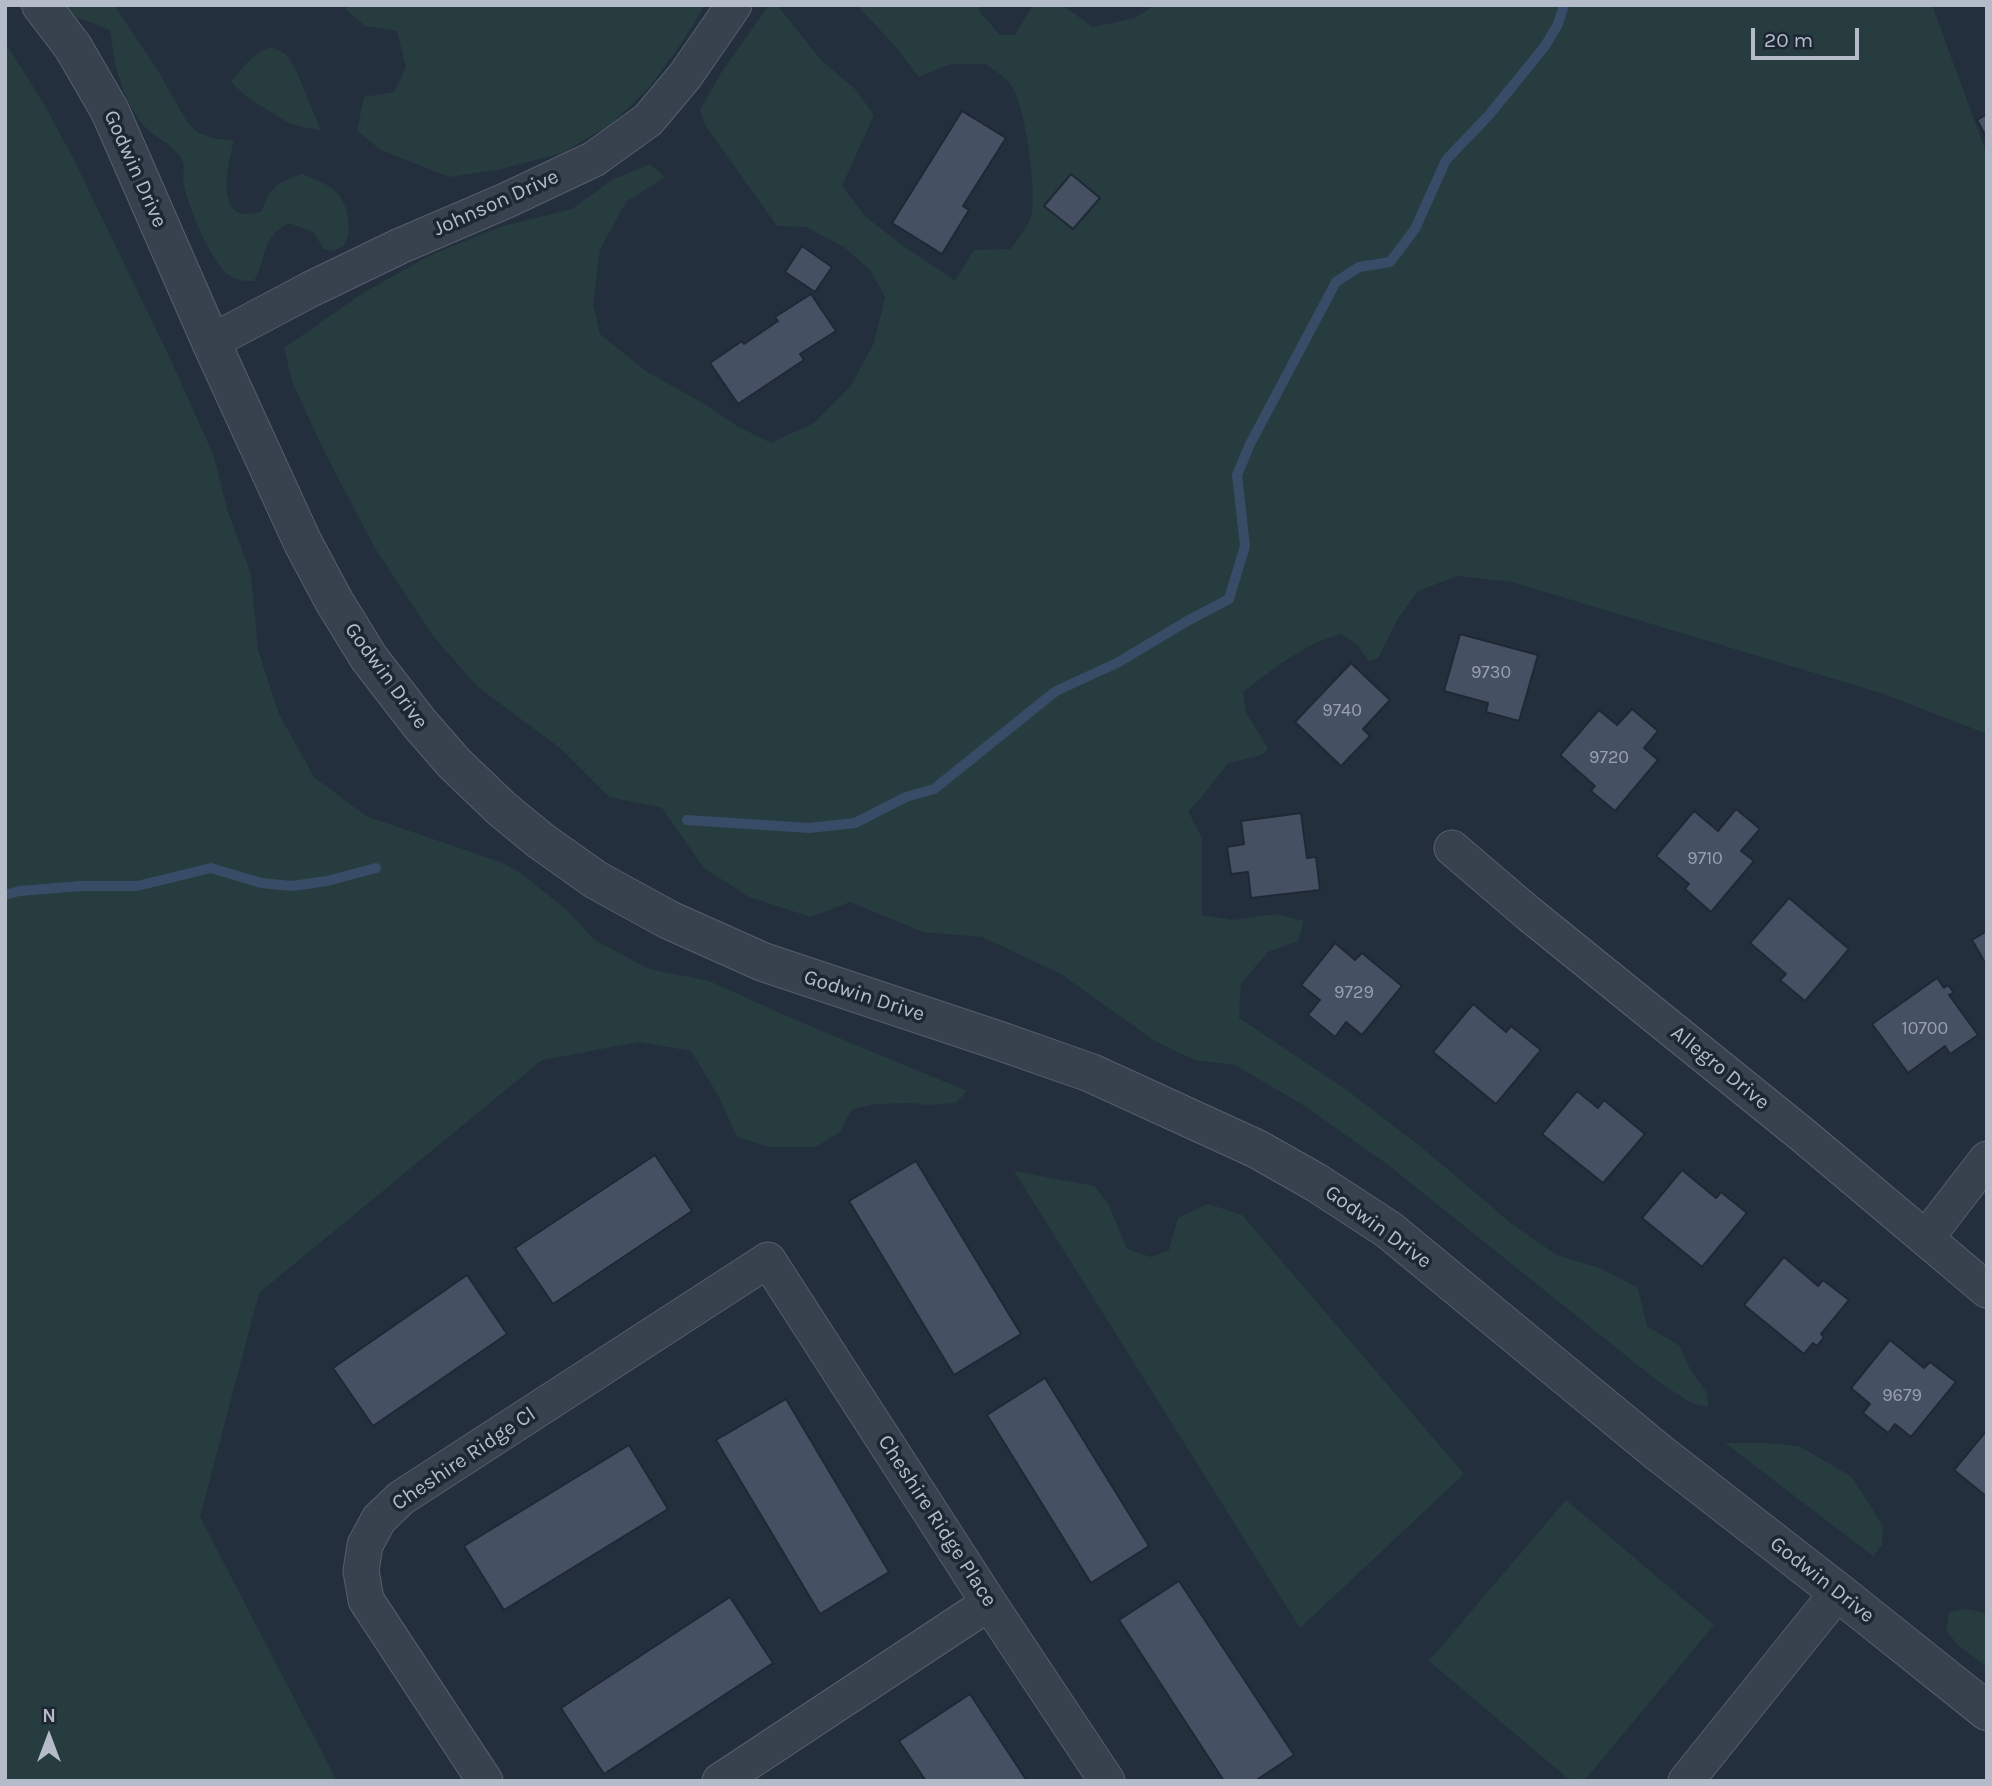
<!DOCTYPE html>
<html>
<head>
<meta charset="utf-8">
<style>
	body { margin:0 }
	#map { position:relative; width:1992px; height:1786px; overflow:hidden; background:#242f3e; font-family:Karla,sans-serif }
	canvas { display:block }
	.frame { position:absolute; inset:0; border:7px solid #b4bcc9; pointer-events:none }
	.north { position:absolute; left:14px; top:1702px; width:70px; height:70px; -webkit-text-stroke:5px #1d2633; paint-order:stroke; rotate:0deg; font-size:19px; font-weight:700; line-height:28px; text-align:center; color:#b4bcc9 }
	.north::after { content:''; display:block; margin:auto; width:24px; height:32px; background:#b4bcc9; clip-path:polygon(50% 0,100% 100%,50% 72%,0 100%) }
	.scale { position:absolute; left:1751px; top:28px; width:108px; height:32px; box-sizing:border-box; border:4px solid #b4bcc9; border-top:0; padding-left:9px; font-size:21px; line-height:24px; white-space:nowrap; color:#b4bcc9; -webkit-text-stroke:5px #1d2633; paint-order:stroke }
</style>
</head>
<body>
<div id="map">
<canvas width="1992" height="1786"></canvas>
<div class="frame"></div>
<div class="north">N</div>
<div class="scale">20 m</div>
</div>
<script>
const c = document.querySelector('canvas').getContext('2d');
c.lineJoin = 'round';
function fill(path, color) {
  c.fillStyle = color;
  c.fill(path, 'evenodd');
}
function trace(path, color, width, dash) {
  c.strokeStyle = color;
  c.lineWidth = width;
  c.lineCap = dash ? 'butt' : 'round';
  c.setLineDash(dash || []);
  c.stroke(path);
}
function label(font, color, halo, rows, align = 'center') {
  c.font = font + ' Karla,sans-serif';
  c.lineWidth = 7;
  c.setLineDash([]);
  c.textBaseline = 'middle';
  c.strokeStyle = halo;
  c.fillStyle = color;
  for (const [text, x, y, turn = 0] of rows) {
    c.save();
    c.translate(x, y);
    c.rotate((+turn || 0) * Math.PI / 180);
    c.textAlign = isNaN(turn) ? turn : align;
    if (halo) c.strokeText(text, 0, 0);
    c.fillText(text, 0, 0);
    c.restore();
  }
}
fill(new Path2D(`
	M 64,5 L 114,5 L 157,69 L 186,120 L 197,132 L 212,138 L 234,141 C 226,168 214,228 262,211 C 270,186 278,182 302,174 C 314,179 328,183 337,193 C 348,203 354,235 343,246 C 340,248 337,249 333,251 L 324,249 L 313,232 L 289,223 C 260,238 268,256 254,281 C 245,281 236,281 229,275 C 212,264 187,205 184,184 C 182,177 185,169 183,163 C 177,145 156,139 144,126 C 132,113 118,80 115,62 C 113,52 112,41 110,30 L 85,20 L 72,17 Z
	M 352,5 L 705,5 L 681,44 L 647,90 L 611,124 L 563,153 L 501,169 L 449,177 L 381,150 L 357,131 L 364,97 L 394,92 L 406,67 L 397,31 L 365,26 L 345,9 Z
	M 769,5 L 777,5 L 820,59 L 855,89 L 874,115 L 842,186 L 865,216 L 899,243 L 955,281 L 974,250 L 1011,249 C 1017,239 1027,228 1031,217 C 1038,196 1025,102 1011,85 C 1005,77 994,70 986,64 L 951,64 L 919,77 L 894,45 L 857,5 L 979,5 L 979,11 L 1000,35 L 1015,35 L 1033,5 L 1062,5 L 1093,27 L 1135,18 L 1155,5 L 1932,5 L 1987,155 L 1987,734 L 1884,694 L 1512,582 L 1457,576 L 1418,591 L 1397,620 L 1378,658 L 1368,661 L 1358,645 L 1341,634 C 1304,644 1273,669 1243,692 L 1246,713 L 1268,748 L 1262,755 L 1228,763 L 1201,798 L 1188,811 L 1202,838 L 1202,915 L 1232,920 L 1277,914 L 1304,921 L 1298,941 L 1268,952 L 1241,983 L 1239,1018 L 1348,1091 L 1420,1146 L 1512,1224 L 1557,1255 L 1600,1268 L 1638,1288 L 1647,1326 L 1680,1346 L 1690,1369 L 1707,1393 L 1708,1407 L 1691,1403 L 1655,1379 L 1387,1164 L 1303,1105 L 1235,1065 L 1195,1060 L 1155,1041 L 1061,974 L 982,937 L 923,932 L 850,902 L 811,917 L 749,897 L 704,868 L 662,808 L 609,797 L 560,748 L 478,687 L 433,636 L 375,548 L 326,455 L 293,384 L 284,348 L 366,291 L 431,255 L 503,226 L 572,209 L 612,180 L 650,164 L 665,177 L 626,202 L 600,249 L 593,304 L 600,334 L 647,372 L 703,403 L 737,426 L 771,443 L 814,423 L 850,387 L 874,343 L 885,297 L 870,270 L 844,247 L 806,227 L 777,226 L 705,125 L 700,110 L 721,73 Z
	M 5,42 L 44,104 L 73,158 L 168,354 L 214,456 L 228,512 L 251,574 L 258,650 L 279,714 L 314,777 L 366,816 L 503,863 L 522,874 L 569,912 L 593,939 L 649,969 L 709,981 L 798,1021 L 967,1091 L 956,1103 L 927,1105 L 912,1103 L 877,1104 L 852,1109 L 840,1132 L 816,1147 L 769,1147 L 737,1137 L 718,1095 L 691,1051 L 639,1042 L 542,1060 L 259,1293 L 200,1517 L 336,1779 L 339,1781 L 5,1781 Z
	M 272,47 L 286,54 L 296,70 L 321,131 L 290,124 L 247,97 L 231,82 C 242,68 254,52 272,47 Z
	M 1014,1171 L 1094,1186 L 1108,1204 L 1127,1249 L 1151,1257 L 1169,1250 L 1178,1218 L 1208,1204 L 1242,1215 L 1464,1474 L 1300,1628 Z
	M 1725,1443 L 1766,1443 L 1799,1446 L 1852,1477 L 1883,1526 L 1882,1545 L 1873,1556 Z
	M 1566,1500 L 1714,1625 L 1584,1781 L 1571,1781 L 1429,1661 Z
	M 1966,1609 L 1983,1612 L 1987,1615 L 1987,1667 L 1958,1645 L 1946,1630 L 1949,1612 Z`), '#263c3f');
trace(new Path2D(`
	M 687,820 L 809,828 L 855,823 L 906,797 L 934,789 L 1056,691 L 1117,663 L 1189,620 L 1229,599 L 1245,546 L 1237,475 L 1250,444 L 1336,282 L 1359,267 L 1390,262 L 1415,229 L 1446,160 L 1489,115 L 1545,46 L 1558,24 L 1564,5
	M 5,895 L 19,891 L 81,886 L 137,886 L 211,868 L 261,883 L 292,886 L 327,881 L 376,868`), '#394c67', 10);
const building = new Path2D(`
	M 962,111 L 1006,138 L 963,206 L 969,210 L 942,254 L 892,223 Z
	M 1987,114 L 1987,138 L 1977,120 Z
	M 1071,174 L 1100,198 L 1073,229 L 1044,206 Z
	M 802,246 L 832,267 L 815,292 L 785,272 Z
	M 811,294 L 836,331 L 800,354 L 804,360 L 738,404 L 710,363 L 742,341 L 744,344 L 778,321 L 775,317 Z
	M 1460,634 L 1538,655 L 1519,721 L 1486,712 L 1488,703 L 1444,691 Z
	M 1351,663 L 1390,700 L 1363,729 L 1370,736 L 1341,766 L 1295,722 Z
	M 1632,709 L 1658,731 L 1644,748 L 1658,760 L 1615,811 L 1591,791 L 1595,786 L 1560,755 L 1599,710 L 1617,725 Z
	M 1736,809 L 1760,829 L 1741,851 L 1754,861 L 1711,912 L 1685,889 L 1689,884 L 1656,856 L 1694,811 L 1718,831 Z
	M 1301,813 L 1307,858 L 1316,857 L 1320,890 L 1251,898 L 1248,872 L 1231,874 L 1227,847 L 1244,844 L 1241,821 Z
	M 1789,898 L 1849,949 L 1805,1001 L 1780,980 L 1786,974 L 1750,943 Z
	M 1987,931 L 1987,966 L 1972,940 Z
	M 1335,943 L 1355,960 L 1362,953 L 1402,986 L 1362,1035 L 1346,1022 L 1335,1037 L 1308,1015 L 1320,1000 L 1301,985 Z
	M 1937,978 L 1944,988 L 1948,985 L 1954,993 L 1949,995 L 1978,1035 L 1950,1054 L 1945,1046 L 1908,1073 L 1872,1024 Z
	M 1473,1004 L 1506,1032 L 1511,1026 L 1541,1050 L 1496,1104 L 1433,1052 Z
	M 1577,1091 L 1598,1108 L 1604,1100 L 1645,1134 L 1603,1183 L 1542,1134 Z
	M 655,1155 L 692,1211 L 553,1304 L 515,1248 Z
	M 916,1161 L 1021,1334 L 954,1375 L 849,1201 Z
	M 1682,1170 L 1716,1198 L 1721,1192 L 1747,1213 L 1702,1267 L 1642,1218 Z
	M 1784,1257 L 1818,1286 L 1823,1280 L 1849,1300 L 1821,1334 L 1824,1337 L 1817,1346 L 1813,1343 L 1804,1354 L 1744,1305 Z
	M 467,1275 L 507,1334 L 373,1426 L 333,1368 Z
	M 1890,1340 L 1924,1368 L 1930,1362 L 1956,1382 L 1911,1437 L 1895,1424 L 1888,1433 L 1863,1413 L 1870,1404 L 1851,1388 Z
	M 1045,1378 L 1149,1546 L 1091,1583 L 987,1415 Z
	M 786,1399 L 889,1572 L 820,1614 L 716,1440 Z
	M 1987,1430 L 1987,1497 L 1954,1470 Z
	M 629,1445 L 668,1509 L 504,1610 L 464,1546 Z
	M 1179,1581 L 1294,1755 L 1255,1781 L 1224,1781 L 1119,1620 Z
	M 730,1597 L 773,1663 L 604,1774 L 561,1708 Z
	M 970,1694 L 1027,1781 L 926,1781 L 899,1741 Z`);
fill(building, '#455162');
trace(building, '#1f2835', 2);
const minor = new Path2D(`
	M 211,342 L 311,289 L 400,246 L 505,201 L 594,159 L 648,120 L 685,76 L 734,5
	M 1452,848 L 1528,913 L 1804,1136 L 1987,1290
	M 1926,1238 L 1987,1159
	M 485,1781 L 366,1600 L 361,1571 L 365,1545 L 379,1519 L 401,1498 L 768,1260 L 989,1603 L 1107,1781
	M 720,1781 L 989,1603
	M 1686,1781 L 1838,1592`);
const tertiary = new Path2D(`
	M 41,5 L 73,47 L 110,111 L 211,342 L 303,543 L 334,601 L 369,658 L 420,724 L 454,763 L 502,809 L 541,841 L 596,880 L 669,920 L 763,962 L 1000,1041 L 1091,1073 L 1257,1149 L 1317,1183 L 1389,1230 L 1658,1452 L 1838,1592 L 1987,1711`);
trace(minor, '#565f6c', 37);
trace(tertiary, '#565f6c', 40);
trace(minor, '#38414e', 35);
trace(tertiary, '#38414e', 38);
label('18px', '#98a1af', null, [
	["9730",1491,673],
	["9740",1342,711],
	["9720",1609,758],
	["9710",1705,859],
	["9729",1354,993],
	["10700",1925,1029],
	["9679",1902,1396]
]);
label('21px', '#b4bcc9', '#1d2633', [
	["Godwin Drive",135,169,66],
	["Johnson Drive",496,203,-24],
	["Godwin Drive",386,676,54],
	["Godwin Drive",864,996,18],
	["Allegro Drive",1720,1068,39],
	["Godwin Drive",1378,1227,36],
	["Cheshire Ridge Cl",464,1459,-34],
	["Cheshire Ridge Place",937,1521,57],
	["Godwin Drive",1822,1580,38]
]);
</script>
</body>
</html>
